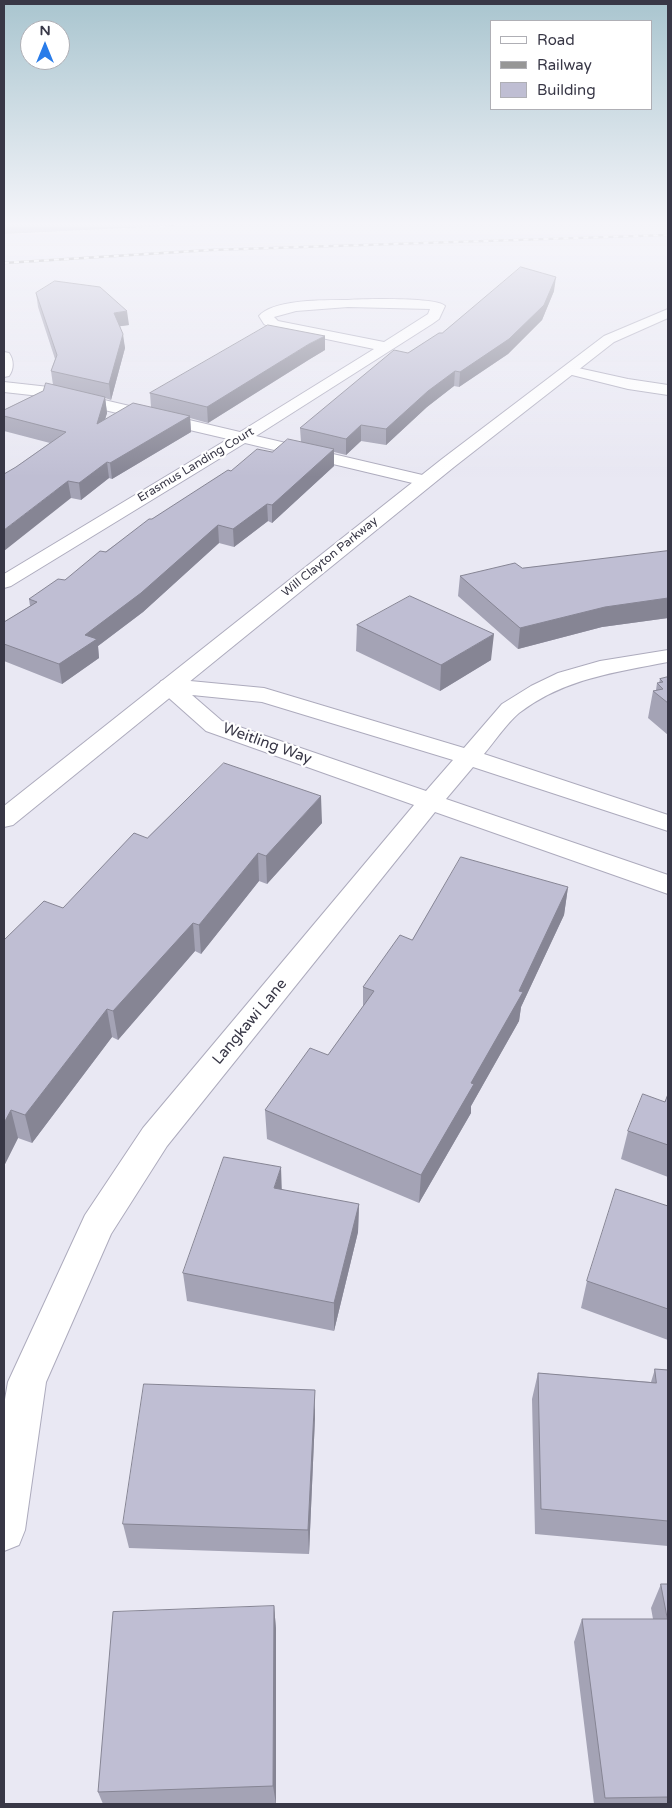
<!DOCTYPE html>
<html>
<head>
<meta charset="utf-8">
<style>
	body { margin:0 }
	#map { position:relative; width:672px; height:1808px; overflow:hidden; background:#e9e8f3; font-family:"Varela Round",sans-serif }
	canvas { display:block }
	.frame { position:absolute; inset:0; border:5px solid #383746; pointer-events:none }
	.legend { position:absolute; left:490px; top:20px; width:162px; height:90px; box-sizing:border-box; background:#fff; border:1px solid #afafb5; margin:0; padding:6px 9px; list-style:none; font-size:15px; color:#383746 }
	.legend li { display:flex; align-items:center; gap:10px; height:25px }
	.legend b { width:25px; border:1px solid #afafb5 }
	.north { position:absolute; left:20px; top:20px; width:50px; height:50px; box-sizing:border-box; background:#fff; border:1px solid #afafb5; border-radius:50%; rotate:0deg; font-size:14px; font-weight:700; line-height:20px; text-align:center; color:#383746 }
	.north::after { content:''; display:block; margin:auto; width:18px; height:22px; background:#297ce9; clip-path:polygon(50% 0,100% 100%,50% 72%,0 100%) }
</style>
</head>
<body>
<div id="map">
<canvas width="672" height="1808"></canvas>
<div class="frame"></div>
<ul class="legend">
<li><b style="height:6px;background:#fff"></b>Road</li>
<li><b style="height:6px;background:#969696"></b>Railway</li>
<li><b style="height:14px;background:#bfbed3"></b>Building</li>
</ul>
<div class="north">N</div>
</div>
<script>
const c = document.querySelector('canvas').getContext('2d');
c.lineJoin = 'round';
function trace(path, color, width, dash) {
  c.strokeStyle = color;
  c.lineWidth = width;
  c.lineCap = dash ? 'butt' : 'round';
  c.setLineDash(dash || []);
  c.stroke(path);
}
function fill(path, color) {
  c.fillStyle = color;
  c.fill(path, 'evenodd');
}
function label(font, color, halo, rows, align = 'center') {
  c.font = font + ' "Varela Round",sans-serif';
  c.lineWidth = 4.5;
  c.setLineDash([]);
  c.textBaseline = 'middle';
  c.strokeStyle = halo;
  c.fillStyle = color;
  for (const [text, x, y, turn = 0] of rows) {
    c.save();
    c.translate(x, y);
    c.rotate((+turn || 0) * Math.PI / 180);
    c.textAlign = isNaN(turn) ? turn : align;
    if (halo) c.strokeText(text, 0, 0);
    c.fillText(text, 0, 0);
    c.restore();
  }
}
const minor = new Path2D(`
	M 348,300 C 363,299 437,297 445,306 L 439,319 L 432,324 L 256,436 L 431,477 L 434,481 L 431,485 L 425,486 L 245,443 L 11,586 L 4,588 L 4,574 L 228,439 L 49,397 L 4,392 L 4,382 L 49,387 L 240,432 L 374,349 L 269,327 L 264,324 L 259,316 C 273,299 327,300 348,300 ZM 348,307 L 430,309 L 428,314 L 384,342 L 278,321 L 274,317 L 296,311 Z
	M 4,352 L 9,353 C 14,360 14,369 9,376 L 4,377 Z
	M 569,366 L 628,379 L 668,385 L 668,395 L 628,389 L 564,373 L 562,370 L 564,367 Z
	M 668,650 L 668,662 C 616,672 563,679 519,713 C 506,724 495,741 484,754 L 668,815 L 668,831 L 473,767 L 446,799 L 668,875 L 668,894 L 435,812 L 167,1146 L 111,1234 L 46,1382 L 25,1530 L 19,1545 L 4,1551 L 4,1405 L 8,1382 L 85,1215 L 143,1128 L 414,805 L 206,731 L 161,691 L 158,686 L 161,681 L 169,679 L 264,688 L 464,748 L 502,704 L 531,686 L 558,673 L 600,661 ZM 192,695 L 262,702 L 453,760 L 426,791 L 222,721 Z`);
const tertiary = new Path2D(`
	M 668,309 L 668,318 L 614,342 L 454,467 L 13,825 L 4,827 L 4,806 L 442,459 L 604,336 Z`);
trace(minor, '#adabbd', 2);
trace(tertiary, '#adabbd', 2);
fill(minor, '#fff');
fill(tertiary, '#fff');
const rail = new Path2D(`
	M 4,263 L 210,250 L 668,235`);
trace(rail, '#969696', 2.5);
trace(rail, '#fff', 2, [5]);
fill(new Path2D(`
	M 4,224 L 208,224 L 4,234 Z
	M 554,291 L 542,320 L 508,354 L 459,387 L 454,386 L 427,407 L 386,445 L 361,441 L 346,455 L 334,452 L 334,466 L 272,523 L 268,521 L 234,547 L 219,543 L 143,612 L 98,646 L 99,658 L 62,684 L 4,661 L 4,622 L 30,606 L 29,599 L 65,580 L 152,519 L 231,471 L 272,452 L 301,442 L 300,428 L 408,353 L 442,333 Z
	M 36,293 L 129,325 L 120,326 L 125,348 L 111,400 L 105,398 L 107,413 L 105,419 L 151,407 L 150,393 L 325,350 L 310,359 L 208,423 L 190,418 L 191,432 L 112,479 L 109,478 L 81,500 L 71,498 L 16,467 L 50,443 L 4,431 L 4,410 L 43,391 L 53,385 L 51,371 L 55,359 L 38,307 Z
	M 668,551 L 668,618 L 602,627 L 518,649 L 458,596 L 460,576 Z
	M 357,625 L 491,660 L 440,691 L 356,651 Z
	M 668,677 L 668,735 L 648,718 L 653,691 L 656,690 L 657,683 L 659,683 L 660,679 Z
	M 322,823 L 267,884 L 259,881 L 201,954 L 195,951 L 118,1040 L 112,1037 L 32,1143 L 18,1138 L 4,1166 L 4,940 L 63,908 L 147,838 Z
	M 568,887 L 564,915 L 521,1007 L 519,1021 L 471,1106 L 471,1113 L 419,1203 L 267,1139 L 265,1110 L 328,1055 L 363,1007 L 363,987 L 412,940 Z
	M 668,1094 L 668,1177 L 621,1159 L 628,1131 L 665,1102 Z
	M 359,1204 L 358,1232 L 334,1331 L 187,1301 L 183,1273 Z
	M 668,1206 L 668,1340 L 581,1308 L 587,1281 Z
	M 655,1369 L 668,1370 L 668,1546 L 535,1534 L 532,1399 L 538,1373 L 651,1382 Z
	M 315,1417 L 309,1554 L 129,1548 L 123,1524 Z
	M 661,1584 L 668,1584 L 668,1804 L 594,1804 L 574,1642 L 582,1619 L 653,1619 L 651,1608 Z
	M 274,1606 L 276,1629 L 276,1804 L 103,1804 L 98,1792 Z`), '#a4a3b5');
fill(new Path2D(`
	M 556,277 L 554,291 L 542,320 L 508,354 L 459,387 L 460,372 Z
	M 127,311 L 129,325 L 115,327 L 114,313 Z
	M 123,334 L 125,348 L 111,400 L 109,384 Z
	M 325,336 L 325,350 L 310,359 L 208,423 L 207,407 L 309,344 Z
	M 455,371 L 454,386 L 427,407 L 386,445 L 386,429 L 428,391 Z
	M 105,397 L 107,413 L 99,440 L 97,424 Z
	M 190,416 L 191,432 L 112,479 L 110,463 Z
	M 361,425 L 361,441 L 346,455 L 346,439 Z
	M 334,449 L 334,466 L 272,523 L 272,505 Z
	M 107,462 L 109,478 L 81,500 L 79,483 Z
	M 68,481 L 71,498 L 4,551 L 4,530 Z
	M 267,504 L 268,521 L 234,547 L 233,529 Z
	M 218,525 L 219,543 L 143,612 L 98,646 L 99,658 L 62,684 L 59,664 L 85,635 Z
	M 668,598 L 668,618 L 602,627 L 518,649 L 520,628 L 605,607 Z
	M 494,634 L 491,660 L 440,691 L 441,665 Z
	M 321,796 L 322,823 L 267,884 L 266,856 Z
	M 258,853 L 259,881 L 201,954 L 199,925 Z
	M 568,887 L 564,915 L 521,1007 L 519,1021 L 471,1106 L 471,1113 L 419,1203 L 421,1175 L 519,991 Z
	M 193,923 L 195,951 L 118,1040 L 113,1011 Z
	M 107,1009 L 112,1037 L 32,1143 L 25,1115 Z
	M 11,1110 L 18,1138 L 4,1166 L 4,1123 Z
	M 281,1167 L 282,1195 L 274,1188 Z
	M 359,1204 L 358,1232 L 334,1331 L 334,1303 Z
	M 315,1390 L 315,1417 L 309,1554 L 308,1530 Z
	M 274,1606 L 276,1629 L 276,1804 L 273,1786 Z`), '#868594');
const building = new Path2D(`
	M 521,267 L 556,277 L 544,305 L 509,339 L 460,372 L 455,371 L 428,391 L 386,429 L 361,425 L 346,439 L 300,428 L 394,350 L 408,353 L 439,333 L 442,333 Z
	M 55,281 L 100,287 L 127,311 L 114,313 L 123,334 L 109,384 L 51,371 L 57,355 L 36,293 Z
	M 268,325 L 325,336 L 309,344 L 207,407 L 150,393 Z
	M 46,383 L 105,397 L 97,424 L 133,403 L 190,416 L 110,463 L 107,462 L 79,483 L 68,481 L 4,530 L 4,474 L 16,467 L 66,432 L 4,416 L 4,410 L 43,391 Z
	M 288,439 L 334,449 L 272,505 L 267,504 L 233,529 L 218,525 L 141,593 L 85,635 L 97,639 L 59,664 L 4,644 L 4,622 L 37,602 L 29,599 L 58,579 L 65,580 L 100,551 L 106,552 L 149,519 L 152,519 L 228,470 L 231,471 L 257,449 L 272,452 Z
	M 668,551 L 668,598 L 605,607 L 520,628 L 460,576 L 515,563 L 522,568 Z
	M 410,596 L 494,634 L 441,665 L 357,625 Z
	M 668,677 L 668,703 L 653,691 L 663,689 L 657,683 L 663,682 L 660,679 Z
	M 224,763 L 321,796 L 266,856 L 258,853 L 199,925 L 193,923 L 113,1011 L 107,1009 L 25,1115 L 11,1110 L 4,1123 L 4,940 L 44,901 L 63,908 L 134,833 L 147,838 Z
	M 461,857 L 568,887 L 519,991 L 523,992 L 471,1083 L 474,1084 L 421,1175 L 265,1110 L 310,1048 L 328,1055 L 374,991 L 363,987 L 400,935 L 412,940 Z
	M 643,1094 L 665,1102 L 668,1094 L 668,1145 L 628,1131 Z
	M 224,1157 L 281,1167 L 274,1188 L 359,1204 L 334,1303 L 183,1273 Z
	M 616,1189 L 668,1206 L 668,1309 L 587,1281 Z
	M 655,1369 L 668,1370 L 668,1521 L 541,1509 L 538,1373 L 656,1383 Z
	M 144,1384 L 315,1390 L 308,1530 L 123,1524 Z
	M 661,1584 L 668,1584 L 668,1797 L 605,1798 L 582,1619 L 667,1619 Z
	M 274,1606 L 273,1786 L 98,1792 L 113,1612 Z`);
fill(building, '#bfbed3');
trace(building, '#868594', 1);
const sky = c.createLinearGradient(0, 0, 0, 477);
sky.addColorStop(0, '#a9c5cf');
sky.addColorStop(0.47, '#f5f5fa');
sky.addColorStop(1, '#f5f5fa00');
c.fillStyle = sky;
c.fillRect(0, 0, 672, 477);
label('12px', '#383746', '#fff', [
	["Erasmus Landing Court",196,465,-31],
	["Will Clayton Parkway",330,557,-39]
]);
label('15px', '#383746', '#fff', [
	["Weitling Way",267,744,20],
	["Langkawi Lane",250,1022,-50]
]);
</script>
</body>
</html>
